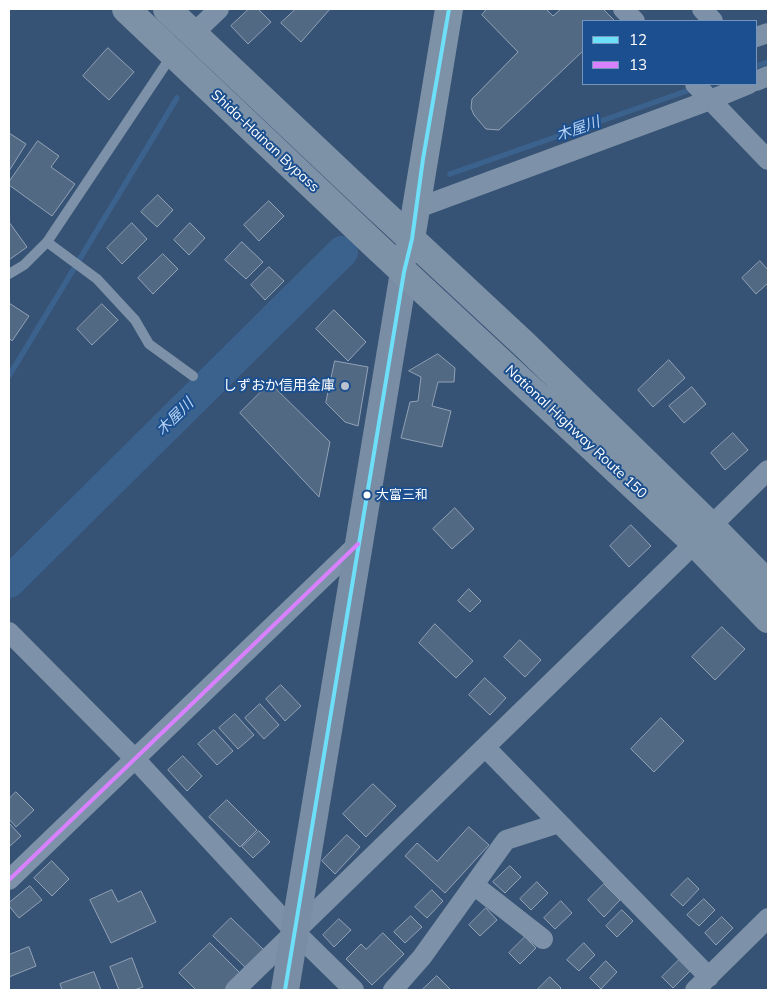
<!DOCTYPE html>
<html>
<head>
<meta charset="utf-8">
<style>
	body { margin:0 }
	#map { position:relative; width:777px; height:999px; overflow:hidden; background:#365274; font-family:Mulish,sans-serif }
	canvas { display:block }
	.frame { position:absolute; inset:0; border:10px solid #fff; pointer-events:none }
	.legend { position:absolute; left:582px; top:20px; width:175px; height:65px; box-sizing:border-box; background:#1b4f8f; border:1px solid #7695bc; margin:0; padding:6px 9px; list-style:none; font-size:15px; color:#fff }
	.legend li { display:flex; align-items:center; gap:10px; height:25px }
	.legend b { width:25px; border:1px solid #7695bc }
</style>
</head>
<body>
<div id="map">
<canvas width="777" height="999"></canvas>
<div class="frame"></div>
<ul class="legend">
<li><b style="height:6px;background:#6ddff8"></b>12</li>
<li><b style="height:6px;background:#d880ff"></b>13</li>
</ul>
</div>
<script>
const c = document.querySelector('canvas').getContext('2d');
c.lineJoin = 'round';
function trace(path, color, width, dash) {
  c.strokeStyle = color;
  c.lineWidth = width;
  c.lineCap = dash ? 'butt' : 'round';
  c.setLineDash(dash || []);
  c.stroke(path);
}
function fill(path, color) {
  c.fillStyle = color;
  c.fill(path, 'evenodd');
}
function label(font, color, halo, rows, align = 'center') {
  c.font = font + ' Mulish,"Noto Sans JP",sans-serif';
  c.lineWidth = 4;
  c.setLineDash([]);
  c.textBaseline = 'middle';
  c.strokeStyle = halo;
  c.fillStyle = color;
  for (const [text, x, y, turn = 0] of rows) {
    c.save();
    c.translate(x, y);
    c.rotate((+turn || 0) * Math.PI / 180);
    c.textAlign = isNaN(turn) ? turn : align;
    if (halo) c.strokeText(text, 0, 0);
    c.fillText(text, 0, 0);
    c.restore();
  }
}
trace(new Path2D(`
	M 756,66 L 768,62
	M 450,174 L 695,88
	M 9,376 L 177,98`), '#3b618d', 5.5);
trace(new Path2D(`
	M 9,582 L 342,252`), '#3b618d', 32);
const building = new Path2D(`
	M 249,9 L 258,9 L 271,22 L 248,44 L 231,26 Z
	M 296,9 L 330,9 L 301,42 L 281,23 Z
	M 487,9 L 546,9 L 553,16 L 561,9 L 603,9 L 615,21 L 583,21 L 583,51 L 499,130 L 486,129 L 474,115 L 471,108 L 472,99 L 518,52 L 482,15 Z
	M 108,48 L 134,72 L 109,100 L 83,76 Z
	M 9,133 L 26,144 L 9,171 Z
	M 38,141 L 59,156 L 51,167 L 75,184 L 52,216 L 9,185 L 9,182 Z
	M 158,195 L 173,210 L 157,227 L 141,212 Z
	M 269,201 L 284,216 L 259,241 L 244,225 Z
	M 9,222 L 27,247 L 9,260 Z
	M 132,223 L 147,239 L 122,264 L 107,248 Z
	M 190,223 L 205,238 L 189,255 L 174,240 Z
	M 242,242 L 263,262 L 246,279 L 225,260 Z
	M 163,254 L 178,269 L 153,294 L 138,278 Z
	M 760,261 L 768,270 L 768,283 L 756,294 L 742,278 Z
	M 269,267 L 284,281 L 265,300 L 251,285 Z
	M 9,303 L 29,316 L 12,341 L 9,338 Z
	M 102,304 L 118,320 L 92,345 L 77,329 Z
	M 334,310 L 366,342 L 348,361 L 316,329 Z
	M 438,354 L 455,368 L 454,382 L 438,382 L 432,406 L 451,411 L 442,447 L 401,438 L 410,402 L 418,401 L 421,377 L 409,371 Z
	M 669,360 L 685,378 L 653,407 L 638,390 Z
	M 335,361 L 368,367 L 358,426 L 345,422 L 326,403 Z
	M 270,383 L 330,442 L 319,497 L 240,413 Z
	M 692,387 L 706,404 L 684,423 L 669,406 Z
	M 733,433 L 748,450 L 725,470 L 711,453 Z
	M 455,508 L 474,529 L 452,549 L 433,529 Z
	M 631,525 L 651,546 L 629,567 L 610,546 Z
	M 469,589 L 481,601 L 470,612 L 458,601 Z
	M 435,624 L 473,661 L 456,678 L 419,643 Z
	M 722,627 L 745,649 L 715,680 L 692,657 Z
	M 520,640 L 541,660 L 525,677 L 504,657 Z
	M 485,678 L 506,698 L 490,715 L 469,695 Z
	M 281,685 L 301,706 L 285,721 L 266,699 Z
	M 260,704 L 279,725 L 264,739 L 245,718 Z
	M 235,714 L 254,735 L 238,749 L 219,728 Z
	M 661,718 L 684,741 L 654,772 L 631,749 Z
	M 214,730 L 233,751 L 217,765 L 198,744 Z
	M 183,756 L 202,776 L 187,791 L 168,770 Z
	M 373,784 L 396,806 L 366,837 L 343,814 Z
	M 16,792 L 34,810 L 16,827 L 9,819 L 9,799 Z
	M 227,800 L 257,830 L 240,847 L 209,817 Z
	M 9,823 L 21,836 L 9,847 Z
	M 469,827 L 489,845 L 445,893 L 405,856 L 417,843 L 437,861 Z
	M 259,831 L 270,842 L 253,858 L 242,847 Z
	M 347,835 L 360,847 L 335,874 L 322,861 Z
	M 52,861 L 69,879 L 52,896 L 34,878 Z
	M 510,866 L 521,877 L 505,893 L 493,882 Z
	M 688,878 L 699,889 L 683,906 L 671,895 Z
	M 537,882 L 548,893 L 531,910 L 520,899 Z
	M 604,884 L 620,900 L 604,917 L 588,900 Z
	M 30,886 L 42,900 L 19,918 L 9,906 L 9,903 Z
	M 112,890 L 118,902 L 141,891 L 156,922 L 111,943 L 90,900 Z
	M 432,890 L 443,901 L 427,918 L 415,907 Z
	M 704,899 L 715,910 L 699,926 L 687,915 Z
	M 561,901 L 572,913 L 555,929 L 544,918 Z
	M 486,908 L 497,920 L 480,936 L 469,925 Z
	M 622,910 L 633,921 L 617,937 L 606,926 Z
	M 411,916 L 422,927 L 405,943 L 394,932 Z
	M 722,917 L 733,928 L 716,945 L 705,933 Z
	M 231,918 L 266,952 L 248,970 L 213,936 Z
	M 339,919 L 351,930 L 334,947 L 323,935 Z
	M 383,933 L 404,954 L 372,985 L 346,959 L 361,944 L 366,949 Z
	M 525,937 L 536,948 L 520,964 L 509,953 Z
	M 210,943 L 244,977 L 231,990 L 196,990 L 179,973 Z
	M 584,943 L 595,955 L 579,971 L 567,960 Z
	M 29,947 L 36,966 L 9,977 L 9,955 Z
	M 132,958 L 143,987 L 134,990 L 119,990 L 110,967 Z
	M 679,960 L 690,971 L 673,988 L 662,977 Z
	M 606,961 L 617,972 L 601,989 L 590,978 Z
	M 94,972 L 101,990 L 62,990 L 60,984 Z
	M 437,976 L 451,990 L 422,990 Z
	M 550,977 L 561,988 L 559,990 L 537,990 Z`);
fill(building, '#526984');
trace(building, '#92a2b6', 1);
trace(new Path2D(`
	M 47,242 L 97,279 L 135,320 L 149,344 L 193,376
	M 9,274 L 24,265 L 47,242 L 172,55`), '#7d92a8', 10);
trace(new Path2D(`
	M 623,9 L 635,21
	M 702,9 L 713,21
	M 194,33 L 219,9
	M 756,37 L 768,33
	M 756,81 L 768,76
	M 695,84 L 768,160
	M 415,209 L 710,100 L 749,84
	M 711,526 L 768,470
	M 9,632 L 135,759 L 295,932 L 354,990
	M 485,747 L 709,977
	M 9,880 L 358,544
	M 474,885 L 543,939
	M 235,990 L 695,543
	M 393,990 L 422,957 L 506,840 L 559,823
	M 695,990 L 768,918`), '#7d92a8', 20);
trace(new Path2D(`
	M 285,990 L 404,272`), '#798da4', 28);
trace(new Path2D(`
	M 126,9 L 376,246 L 695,543 L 768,619
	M 167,9 L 366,197 L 525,345 L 711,526 L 768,584
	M 409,251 L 449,9`), '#7e92a7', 28);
trace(new Path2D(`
	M 285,990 L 404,272 L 412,239 L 423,159 L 449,9`), '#6ddff8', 4);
trace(new Path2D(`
	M 9,880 L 358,544`), '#d880ff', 4);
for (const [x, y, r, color] of [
	[345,386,5,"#b9c2ce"],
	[367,495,4.5,"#fff"]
]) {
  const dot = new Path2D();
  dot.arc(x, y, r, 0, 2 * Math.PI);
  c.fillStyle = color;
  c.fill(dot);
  trace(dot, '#1b4f8f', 2);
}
label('13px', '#fff', '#1b4f8f', [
	["大富三和",376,495]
], 'left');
label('14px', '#fff', '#1b4f8f', [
	["Shida-Hainan Bypass",265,141,43],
	["National Highway Route 150",576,432,43]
]);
label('14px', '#fff', '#1b4f8f', [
	["しずおか信用金庫",335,386]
], 'right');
label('italic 15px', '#b5d3f5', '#1b4f8f', [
	["木屋川",578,129,-19],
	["木屋川",175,417,-45]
]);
</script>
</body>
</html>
